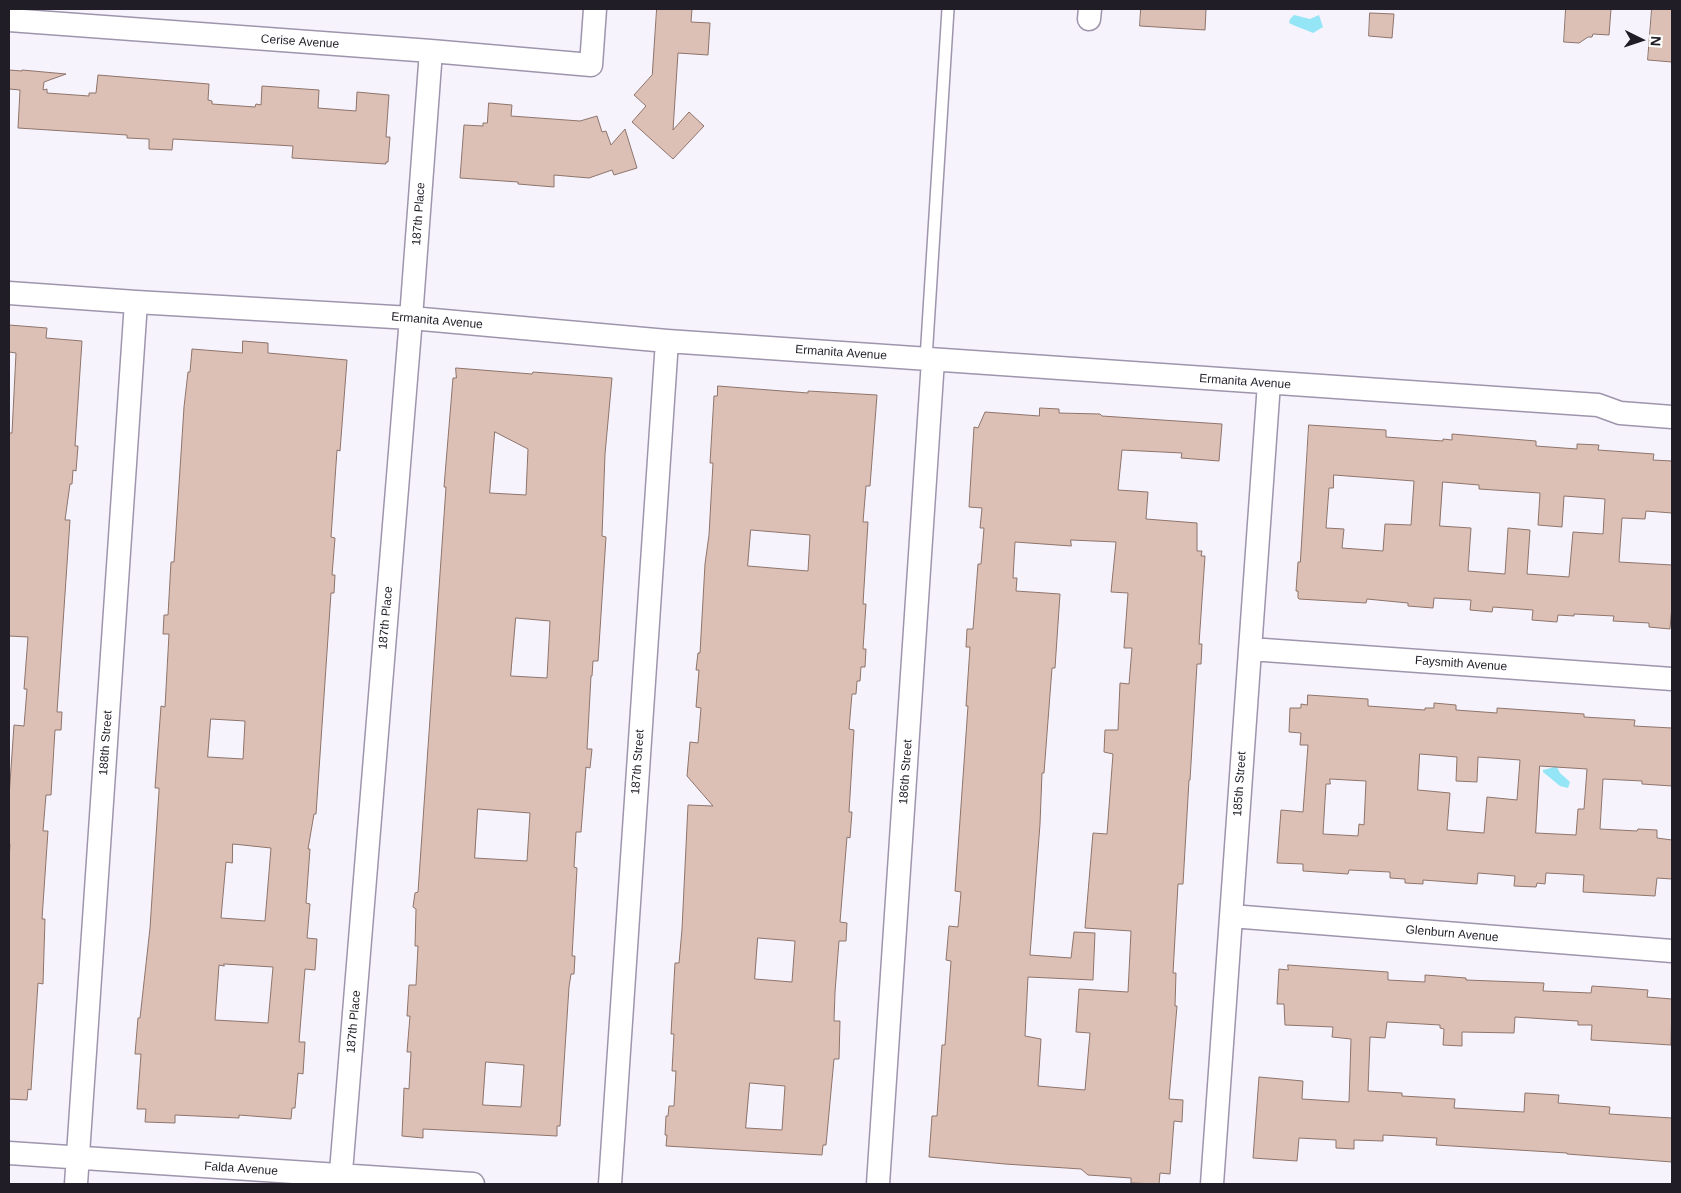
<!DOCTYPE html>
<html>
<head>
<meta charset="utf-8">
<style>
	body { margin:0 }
	#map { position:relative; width:1681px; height:1193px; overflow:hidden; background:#f7f3fd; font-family:Helvetica,sans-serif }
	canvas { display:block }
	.frame { position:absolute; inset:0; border:10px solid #211d26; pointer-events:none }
	.north { position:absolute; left:1616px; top:15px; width:50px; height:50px; -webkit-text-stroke:4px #fff; paint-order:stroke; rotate:94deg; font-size:14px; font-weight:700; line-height:20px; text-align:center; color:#211d26 }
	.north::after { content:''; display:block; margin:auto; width:18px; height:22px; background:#211d26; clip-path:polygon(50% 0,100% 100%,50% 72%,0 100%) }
</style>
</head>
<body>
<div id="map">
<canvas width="1681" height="1193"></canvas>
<div class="frame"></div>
<div class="north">N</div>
</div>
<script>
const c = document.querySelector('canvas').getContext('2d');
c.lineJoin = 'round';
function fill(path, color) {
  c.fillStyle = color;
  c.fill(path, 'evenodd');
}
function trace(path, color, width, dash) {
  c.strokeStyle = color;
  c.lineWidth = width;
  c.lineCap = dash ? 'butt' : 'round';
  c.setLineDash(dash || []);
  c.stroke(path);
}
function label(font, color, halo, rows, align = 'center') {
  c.font = font + ' Helvetica,sans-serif';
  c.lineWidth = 4;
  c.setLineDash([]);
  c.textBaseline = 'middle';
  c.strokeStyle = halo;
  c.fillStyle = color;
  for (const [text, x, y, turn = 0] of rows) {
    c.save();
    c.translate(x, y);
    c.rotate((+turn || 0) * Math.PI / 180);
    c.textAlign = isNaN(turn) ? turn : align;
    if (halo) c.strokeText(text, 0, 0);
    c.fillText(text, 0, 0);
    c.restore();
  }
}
fill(new Path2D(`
	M 1294,15 L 1310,19 L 1319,15 L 1323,27 L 1313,33 C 1304,29 1297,27 1289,23 L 1290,19 Z
	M 1554,767 L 1557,767 L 1560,773 L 1570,782 L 1568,788 L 1560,786 L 1543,772 L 1543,770 Z`), '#94e6f7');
const building = new Path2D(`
	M 657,9 L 692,9 L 691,22 L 710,23 L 708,55 L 678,53 L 673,130 L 689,112 L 704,126 L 673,159 L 632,122 L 646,106 L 634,95 L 652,75 Z
	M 1141,9 L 1206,9 L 1205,30 L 1140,26 Z
	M 1566,9 L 1611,9 L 1609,35 L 1593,34 L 1592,37 L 1588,37 L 1579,43 L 1564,42 Z
	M 1652,9 L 1672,9 L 1672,62 L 1648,60 Z
	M 1370,13 L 1394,14 L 1392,38 L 1369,36 Z
	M 9,70 L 22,71 L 22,70 L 66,74 L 44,82 L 43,90 L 47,89 L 47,93 L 89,96 L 89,93 L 96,93 L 98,75 L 209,84 L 208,100 L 212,101 L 212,104 L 255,107 L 256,104 L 261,105 L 262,86 L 319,90 L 318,108 L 356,111 L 357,92 L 389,95 L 386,137 L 390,137 L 388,162 L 386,162 L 386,164 L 292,158 L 293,146 L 173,139 L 172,150 L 149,149 L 149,139 L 127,138 L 127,135 L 18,128 L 20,90 L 9,89 Z
	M 489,103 L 512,105 L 511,116 L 580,121 L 597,116 L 602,132 L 606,131 L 611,145 L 625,129 L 637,168 L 614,175 L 612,170 L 589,178 L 554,175 L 554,187 L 518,184 L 518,182 L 460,178 L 464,125 L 483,126 L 483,123 L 487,123 Z
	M 9,325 L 47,328 L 46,338 L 82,341 L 75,446 L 78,446 L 76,471 L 73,470 L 72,484 L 70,484 L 65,520 L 70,520 L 57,712 L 62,712 L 61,730 L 55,730 L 51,795 L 46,795 L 43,831 L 48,831 L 42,919 L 45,919 L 43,984 L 38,983 L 31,1090 L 28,1089 L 27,1100 L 9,1099 L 9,861 L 10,844 L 9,844 L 9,797 L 14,725 L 24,726 L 27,689 L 24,689 L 28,637 L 9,636 L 9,433 L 12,433 L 16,353 L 9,352 Z
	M 243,341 L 268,343 L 268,353 L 347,360 L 340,451 L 337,450 L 331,537 L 335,538 L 332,575 L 335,575 L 334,593 L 331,593 L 316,814 L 314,814 L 308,849 L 310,849 L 306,903 L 310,904 L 307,938 L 317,939 L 315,970 L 305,969 L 299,1042 L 305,1042 L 303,1074 L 298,1073 L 295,1108 L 292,1108 L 291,1119 L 239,1115 L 239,1118 L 175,1115 L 175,1123 L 145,1122 L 146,1109 L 137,1109 L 141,1054 L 135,1054 L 138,1018 L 140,1018 L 150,928 L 159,791 L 159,788 L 155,788 L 161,706 L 165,707 L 169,634 L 163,634 L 164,615 L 168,615 L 171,562 L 174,562 L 184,407 L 188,372 L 190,372 L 192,349 L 242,353 ZM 211,719 L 245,721 L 243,759 L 208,757 ZM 233,844 L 271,848 L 265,921 L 221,918 L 226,862 L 232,863 ZM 224,964 L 273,967 L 268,1023 L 215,1020 L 219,965 L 224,966 Z
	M 456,368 L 532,374 L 533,372 L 612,378 L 605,454 L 602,536 L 606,537 L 598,661 L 593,661 L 592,676 L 591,676 L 587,749 L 592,749 L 590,768 L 586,767 L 581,832 L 576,832 L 574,867 L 577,868 L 572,956 L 575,956 L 574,974 L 571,974 L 569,987 L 560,1126 L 557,1126 L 557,1136 L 423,1129 L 423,1138 L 402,1136 L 404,1088 L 409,1089 L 411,1052 L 407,1052 L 410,1016 L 407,1016 L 409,985 L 416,985 L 418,946 L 415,946 L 416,909 L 413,907 L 415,893 L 418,892 L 446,487 L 444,487 L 453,378 L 456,378 ZM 495,432 L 528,449 L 526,495 L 490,493 ZM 516,618 L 550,621 L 547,678 L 511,676 ZM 478,809 L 530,813 L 527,861 L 475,858 ZM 486,1062 L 524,1065 L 521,1107 L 483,1105 Z
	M 718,386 L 808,393 L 808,391 L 877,395 L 870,486 L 866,486 L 863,522 L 868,522 L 863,604 L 866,604 L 863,649 L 866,649 L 865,667 L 861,667 L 860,681 L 857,681 L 856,694 L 852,694 L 849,729 L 854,730 L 849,812 L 852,812 L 850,838 L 847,837 L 840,922 L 847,923 L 846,941 L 839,941 L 835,992 L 834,1021 L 840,1021 L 839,1059 L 834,1059 L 826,1145 L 823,1145 L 822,1155 L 666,1146 L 667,1135 L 665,1135 L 666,1116 L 668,1116 L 669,1106 L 674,1106 L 676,1071 L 672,1071 L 674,1034 L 671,1034 L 675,963 L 679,963 L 682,929 L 688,805 L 713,806 L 687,776 L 690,742 L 698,743 L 701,708 L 696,707 L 699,670 L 696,670 L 698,653 L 700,653 L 705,564 L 709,535 L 713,463 L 710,463 L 714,396 L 717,396 ZM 751,530 L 810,535 L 808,571 L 748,566 ZM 758,938 L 795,941 L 792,982 L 755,979 ZM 750,1083 L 785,1086 L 782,1130 L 746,1128 Z
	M 1040,408 L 1059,409 L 1059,413 L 1100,414 L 1102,416 L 1222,424 L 1219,461 L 1181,458 L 1182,453 L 1122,450 L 1118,490 L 1148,492 L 1146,519 L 1197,523 L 1197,551 L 1202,551 L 1201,556 L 1205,556 L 1199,644 L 1202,644 L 1201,664 L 1197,664 L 1190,780 L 1189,780 L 1183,884 L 1178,884 L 1173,973 L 1176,973 L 1175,1006 L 1177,1006 L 1169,1099 L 1183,1100 L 1182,1122 L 1174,1121 L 1170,1174 L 1160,1173 L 1159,1184 L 1131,1183 L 1131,1178 L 1088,1175 L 1081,1169 L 1005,1164 L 929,1157 L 932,1116 L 937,1116 L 942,1045 L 945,1045 L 951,961 L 946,960 L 949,926 L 958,927 L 961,892 L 955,891 L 968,706 L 966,706 L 970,647 L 966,647 L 967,629 L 973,629 L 978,564 L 981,564 L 984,528 L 980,528 L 982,508 L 969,507 L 974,427 L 978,428 L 985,412 L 1039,416 ZM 1071,540 L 1116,542 L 1111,592 L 1128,593 L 1124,648 L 1132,648 L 1129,684 L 1120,683 L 1118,730 L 1105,730 L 1104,752 L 1113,754 L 1107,834 L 1093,833 L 1085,928 L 1131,931 L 1128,992 L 1079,989 L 1076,1032 L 1090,1033 L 1085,1090 L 1038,1086 L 1041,1039 L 1025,1036 L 1028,977 L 1093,980 L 1095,933 L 1074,932 L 1071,958 L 1030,955 L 1040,824 L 1042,773 L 1044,773 L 1052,668 L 1055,668 L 1060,594 L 1016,591 L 1017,578 L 1013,578 L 1015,542 L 1071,546 Z
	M 1309,425 L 1386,430 L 1386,437 L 1443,441 L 1443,439 L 1452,440 L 1452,434 L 1536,441 L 1536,446 L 1577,449 L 1577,444 L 1599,445 L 1598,450 L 1654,454 L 1653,460 L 1672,461 L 1672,513 L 1646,511 L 1645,519 L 1622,518 L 1619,562 L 1672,565 L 1672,605 L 1670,629 L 1649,627 L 1649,623 L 1613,621 L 1614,616 L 1574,614 L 1574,616 L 1558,615 L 1557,622 L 1532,620 L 1533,610 L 1493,607 L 1492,612 L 1470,610 L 1471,600 L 1434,598 L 1433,608 L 1408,606 L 1408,603 L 1367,599 L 1366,603 L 1299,599 L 1298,598 L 1298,591 L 1296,591 L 1298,562 L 1300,562 ZM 1334,475 L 1414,481 L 1411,525 L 1385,524 L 1383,551 L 1342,548 L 1344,529 L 1326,528 L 1329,488 L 1333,488 ZM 1443,482 L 1479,485 L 1479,489 L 1540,493 L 1538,525 L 1562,527 L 1564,496 L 1605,499 L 1603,534 L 1573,532 L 1569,577 L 1527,574 L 1530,530 L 1508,528 L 1505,574 L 1468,571 L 1471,528 L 1440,526 Z
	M 1308,695 L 1368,699 L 1368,706 L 1425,710 L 1425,708 L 1434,708 L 1434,703 L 1456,705 L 1456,710 L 1497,713 L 1497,708 L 1584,714 L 1584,717 L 1635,720 L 1634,726 L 1672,728 L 1672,786 L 1642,784 L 1642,781 L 1603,779 L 1600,829 L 1637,831 L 1638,829 L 1657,830 L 1657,838 L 1672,840 L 1672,879 L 1657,878 L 1655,896 L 1583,892 L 1584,875 L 1546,873 L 1545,884 L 1537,883 L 1536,887 L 1514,886 L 1515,876 L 1478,873 L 1477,884 L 1423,880 L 1423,884 L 1405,883 L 1405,879 L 1390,878 L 1390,872 L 1349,870 L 1348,874 L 1303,871 L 1303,864 L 1277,863 L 1281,810 L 1303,812 L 1308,745 L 1300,745 L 1301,733 L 1289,732 L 1290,708 L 1301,708 L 1301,704 L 1307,705 ZM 1420,754 L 1457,757 L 1456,781 L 1477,782 L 1478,757 L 1520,760 L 1517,800 L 1487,797 L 1484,833 L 1447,830 L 1450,793 L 1418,790 ZM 1540,766 L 1587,769 L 1584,809 L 1578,809 L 1576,835 L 1536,833 ZM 1330,779 L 1366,781 L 1364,825 L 1359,824 L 1358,836 L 1323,834 L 1326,784 L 1330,784 Z
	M 1288,965 L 1388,972 L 1388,980 L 1425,982 L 1425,975 L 1466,978 L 1466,980 L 1544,983 L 1543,991 L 1591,993 L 1592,986 L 1622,988 L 1648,990 L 1647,997 L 1672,999 L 1671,1045 L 1591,1040 L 1592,1025 L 1578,1025 L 1578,1021 L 1515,1017 L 1514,1033 L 1462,1032 L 1462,1046 L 1443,1045 L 1444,1029 L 1440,1028 L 1440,1025 L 1387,1022 L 1385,1038 L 1370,1037 L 1368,1091 L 1402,1093 L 1402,1096 L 1455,1099 L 1454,1108 L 1524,1112 L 1525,1093 L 1559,1095 L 1558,1103 L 1610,1107 L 1609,1114 L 1672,1118 L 1672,1162 L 1567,1154 L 1567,1153 L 1436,1145 L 1437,1138 L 1383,1135 L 1383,1141 L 1354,1140 L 1354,1149 L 1336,1148 L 1336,1140 L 1299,1138 L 1297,1161 L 1253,1158 L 1259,1077 L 1303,1081 L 1302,1099 L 1349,1102 L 1351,1039 L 1332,1037 L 1333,1027 L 1285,1025 L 1284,1004 L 1277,1004 L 1279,969 L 1288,970 Z`);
fill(building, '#dcc0b6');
trace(building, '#8d746b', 1);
const lane = new Path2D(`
	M 926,359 L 948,9`);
const street = new Path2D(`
	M 1089,19 L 1090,9
	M 9,20 L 431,51 L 591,65 L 595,9
	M 9,293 L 136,302 L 411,318 L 667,341 L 1598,405 L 1620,413 L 1672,417
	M 1250,649 L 1672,679
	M 1231,916 L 1672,951
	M 9,1153 L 473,1184
	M 76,1184 L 136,302
	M 340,1184 L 411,318 L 431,51
	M 610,1184 L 667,341
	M 878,1184 L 933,360
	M 1212,1184 L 1269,383`);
trace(lane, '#9e95ac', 14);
trace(street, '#9e95ac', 25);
trace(lane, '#fff', 11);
trace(street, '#fff', 22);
label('12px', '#211d26', '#fff', [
	["Cerise Avenue",300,42,4],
	["187th Place",419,214,-86],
	["Ermanita Avenue",437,321,5],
	["Ermanita Avenue",841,353,4],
	["Ermanita Avenue",1245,382,4],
	["187th Place",386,618,-85],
	["Faysmith Avenue",1461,664,4],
	["188th Street",106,743,-86],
	["187th Street",638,762,-86],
	["186th Street",906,772,-86],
	["185th Street",1240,784,-86],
	["Glenburn Avenue",1452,934,5],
	["187th Place",354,1022,-85],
	["Falda Avenue",241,1169,4]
]);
</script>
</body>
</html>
